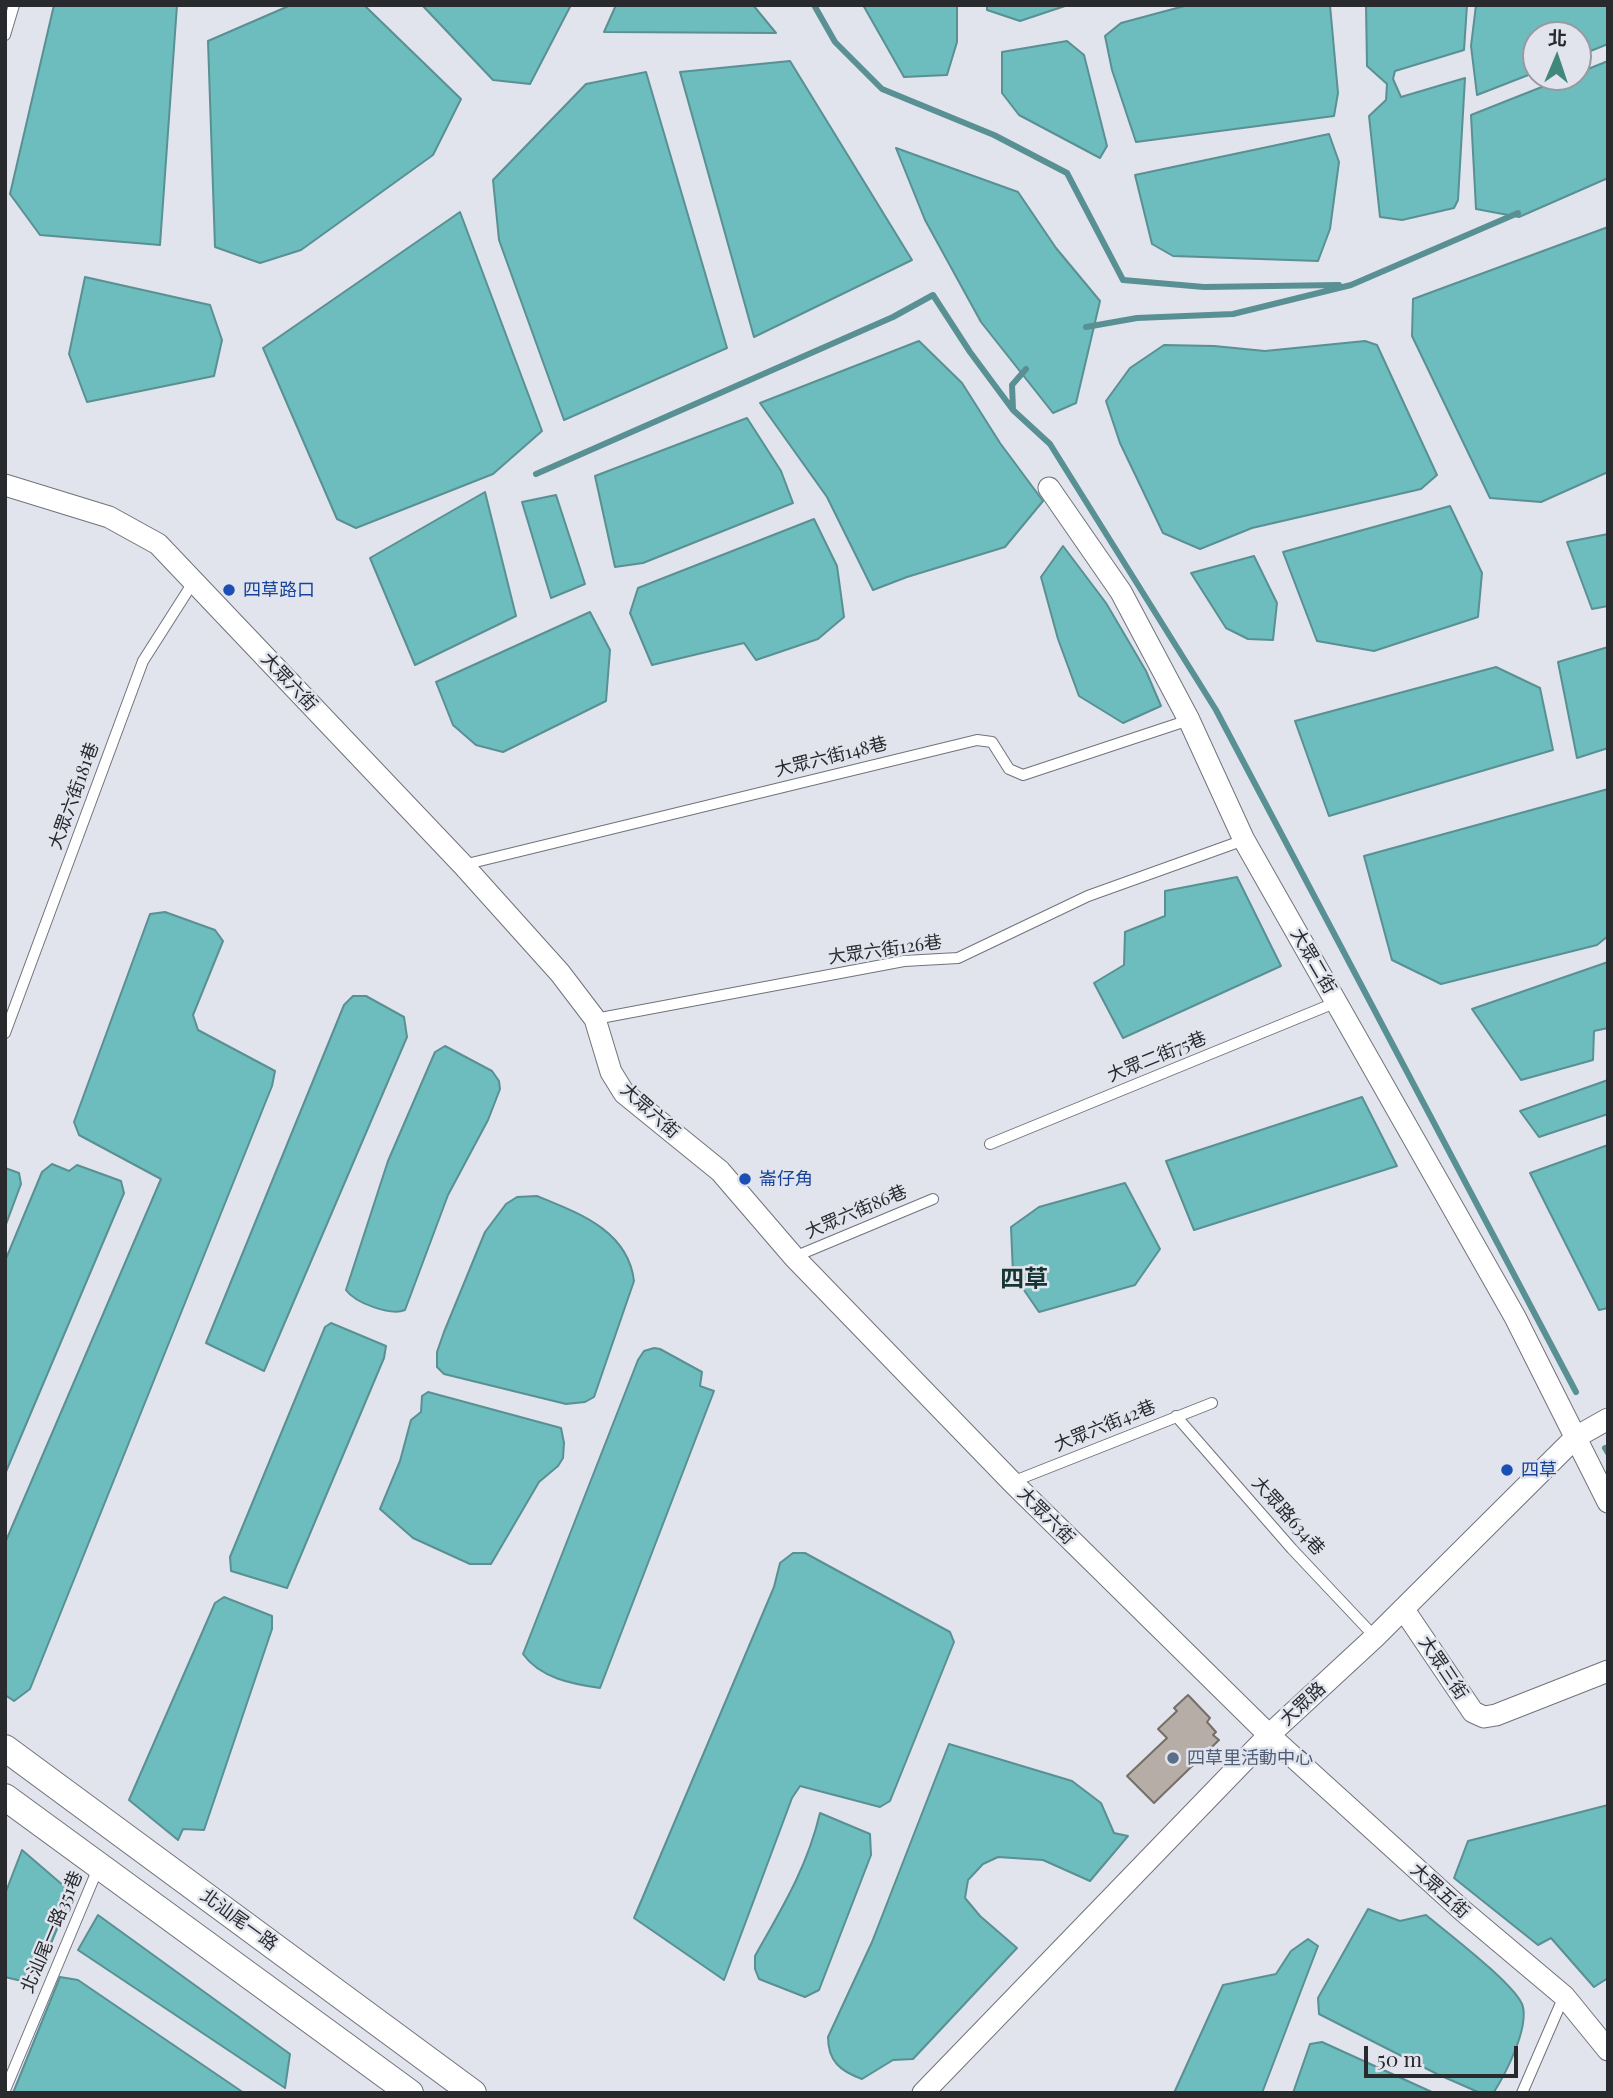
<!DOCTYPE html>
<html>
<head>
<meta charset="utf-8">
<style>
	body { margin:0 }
	#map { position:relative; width:1613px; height:2098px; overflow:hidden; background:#e1e4ed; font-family:"Playfair Display","Noto Sans TC",serif }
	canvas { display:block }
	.frame { position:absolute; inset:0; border:7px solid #292a2e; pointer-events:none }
	.north { position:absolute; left:1522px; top:21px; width:70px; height:70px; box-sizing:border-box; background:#e1e4ed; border:2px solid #979aa1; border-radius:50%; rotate:2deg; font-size:19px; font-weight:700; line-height:28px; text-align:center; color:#292a2e }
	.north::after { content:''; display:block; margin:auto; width:24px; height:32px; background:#42877d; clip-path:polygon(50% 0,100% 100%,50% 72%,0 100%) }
	.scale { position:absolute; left:1364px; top:2046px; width:154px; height:32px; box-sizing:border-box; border:4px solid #292a2e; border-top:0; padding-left:9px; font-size:21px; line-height:24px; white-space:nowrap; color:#292a2e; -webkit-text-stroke:5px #e1e4ed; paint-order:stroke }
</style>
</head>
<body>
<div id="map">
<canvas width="1613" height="2098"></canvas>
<div class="frame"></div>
<div class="north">北</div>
<div class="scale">50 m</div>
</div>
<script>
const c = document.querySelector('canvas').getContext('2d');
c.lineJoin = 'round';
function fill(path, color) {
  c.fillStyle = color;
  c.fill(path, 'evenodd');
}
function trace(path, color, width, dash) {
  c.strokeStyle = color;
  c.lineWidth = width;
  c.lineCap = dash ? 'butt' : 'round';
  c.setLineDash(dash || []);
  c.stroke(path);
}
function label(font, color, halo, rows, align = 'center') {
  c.font = font + ' "Playfair Display","Noto Sans TC",serif';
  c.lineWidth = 5;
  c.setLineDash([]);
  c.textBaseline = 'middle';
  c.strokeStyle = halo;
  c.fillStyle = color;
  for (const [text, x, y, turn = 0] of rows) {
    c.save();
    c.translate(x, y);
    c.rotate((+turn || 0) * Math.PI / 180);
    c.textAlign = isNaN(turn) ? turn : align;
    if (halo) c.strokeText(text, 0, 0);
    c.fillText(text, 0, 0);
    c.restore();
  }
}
const water = new Path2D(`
	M 54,5 L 177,5 L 160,245 L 40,235 L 10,194 Z
	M 291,5 L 364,5 L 461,99 L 433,155 L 301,250 L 260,263 L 215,247 L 208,41 Z
	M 422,5 L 571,5 L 530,84 L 493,80 Z
	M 616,5 L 753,5 L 776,33 L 604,32 Z
	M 863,5 L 957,5 L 957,42 L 947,75 L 904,77 Z
	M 987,5 L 1068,5 L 1020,21 L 987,10 Z
	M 1188,5 L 1330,5 L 1338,93 L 1334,116 L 1136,142 L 1112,70 L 1105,36 L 1121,23 Z
	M 1366,5 L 1467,5 L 1464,50 L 1395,71 L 1393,79 L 1401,97 L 1465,78 L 1458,200 L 1454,208 L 1402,220 L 1380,217 L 1369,116 L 1386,100 L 1387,84 L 1367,66 Z
	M 1476,5 L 1608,5 L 1608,44 L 1578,56 L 1578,35 L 1536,35 L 1536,72 L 1477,95 L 1471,46 Z
	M 1067,41 L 1084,55 L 1107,146 L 1100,158 L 1019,115 L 1002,93 L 1002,52 Z
	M 790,61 L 912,260 L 754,337 L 680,72 Z
	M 1608,61 L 1608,178 L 1519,217 L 1476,209 L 1471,115 L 1567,77 L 1578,77 L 1578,73 Z
	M 646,72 L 727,348 L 564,420 L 499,240 L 493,180 L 586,84 Z
	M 1329,134 L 1339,162 L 1330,229 L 1318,261 L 1173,256 L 1152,244 L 1135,175 Z
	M 896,148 L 1018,192 L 1056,248 L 1100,301 L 1076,403 L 1053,413 L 981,322 L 925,220 Z
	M 460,212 L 542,431 L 493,474 L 356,528 L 337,519 L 263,348 Z
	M 1608,227 L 1608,472 L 1541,502 L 1490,498 L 1412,336 L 1413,299 Z
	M 85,277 L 210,305 L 222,340 L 214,376 L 87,402 L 69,354 Z
	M 919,341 L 962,383 L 1000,443 L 1043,501 L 1005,547 L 907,577 L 873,590 L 827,497 L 760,403 Z
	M 1365,341 L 1377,345 L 1437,475 L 1421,489 L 1252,528 L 1200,549 L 1163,533 L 1120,443 L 1106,401 L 1130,368 L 1164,345 L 1214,346 L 1265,351 Z
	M 747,418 L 781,471 L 793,503 L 643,563 L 615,567 L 595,476 Z
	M 485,492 L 516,616 L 415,665 L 370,558 Z
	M 556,495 L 585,584 L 551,598 L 522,502 Z
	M 1450,506 L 1482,573 L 1478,617 L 1374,651 L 1317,641 L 1283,552 Z
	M 814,519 L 837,566 L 844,617 L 818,639 L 756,660 L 744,643 L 652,665 L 630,613 L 638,588 Z
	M 1608,534 L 1608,606 L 1592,609 L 1567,542 Z
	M 1063,546 L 1106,603 L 1146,671 L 1161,706 L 1123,723 L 1079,696 L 1058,639 L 1041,577 Z
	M 1254,556 L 1277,603 L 1273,640 L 1248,639 L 1226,628 L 1191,573 Z
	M 590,612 L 610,650 L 606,701 L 503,752 L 476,745 L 453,725 L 436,682 Z
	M 1608,647 L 1608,748 L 1577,758 L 1558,662 Z
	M 1496,667 L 1540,688 L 1553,750 L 1329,816 L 1295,721 Z
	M 1608,789 L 1608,936 L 1597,945 L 1441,984 L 1392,960 L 1364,856 Z
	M 1237,877 L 1281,966 L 1123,1038 L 1094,983 L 1124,965 L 1125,932 L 1165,916 L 1165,891 Z
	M 165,912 L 215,930 L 223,941 L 193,1015 L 198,1030 L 275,1071 L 272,1086 L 30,1689 L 14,1701 L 5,1695 L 5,1543 L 161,1179 L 79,1135 L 74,1122 L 150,914 Z
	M 1608,962 L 1608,1028 L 1594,1031 L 1593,1060 L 1521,1080 L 1472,1009 Z
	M 353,996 L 366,996 L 404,1017 L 407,1037 L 264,1371 L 206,1343 L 344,1005 Z
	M 445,1046 L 492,1071 L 499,1081 L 500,1089 L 488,1120 L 448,1195 L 405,1310 C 391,1316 355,1303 346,1290 L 388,1161 L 435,1052 Z
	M 1608,1080 L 1608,1114 L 1539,1137 L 1520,1111 Z
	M 1362,1097 L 1397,1166 L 1194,1230 L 1166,1161 Z
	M 1608,1145 L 1608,1308 L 1599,1310 L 1530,1173 Z
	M 52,1164 L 69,1171 L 77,1165 L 121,1181 L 124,1193 L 5,1474 L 5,1261 L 42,1172 Z
	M 5,1168 L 19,1173 L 21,1184 L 5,1227 Z
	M 1125,1183 L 1160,1249 L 1135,1285 L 1039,1312 L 1013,1274 L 1011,1227 L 1039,1207 Z
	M 537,1196 C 578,1213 628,1230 634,1281 L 594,1397 L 585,1402 L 566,1404 L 444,1374 L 437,1367 L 437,1352 L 444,1332 L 485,1232 L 506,1204 L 517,1197 Z
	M 331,1323 L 386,1346 L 384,1358 L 287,1588 L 231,1571 L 230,1557 L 325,1327 Z
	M 654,1348 L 660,1349 L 702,1372 L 700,1386 L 714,1391 L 600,1688 C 572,1684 540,1678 523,1654 L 638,1360 L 644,1351 Z
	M 428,1392 L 561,1428 L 564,1443 L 563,1458 L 558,1466 L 539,1482 L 491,1564 L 470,1564 L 413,1538 L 380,1509 L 400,1461 L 411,1420 L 421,1412 L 422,1396 Z
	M 793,1553 L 805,1553 L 950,1632 L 954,1642 L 890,1801 L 880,1807 L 800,1786 L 792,1798 L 724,1980 L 634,1918 L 774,1587 L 780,1563 Z
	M 224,1597 L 272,1616 L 272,1629 L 204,1830 L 183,1829 L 178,1840 L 129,1800 L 215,1603 Z
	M 949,1744 L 1072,1781 L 1101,1803 L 1114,1833 L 1128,1836 L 1090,1881 L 1043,1860 L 998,1857 L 983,1864 L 968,1880 L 965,1898 L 980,1916 L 1017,1948 L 913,2059 L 893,2060 L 862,2079 C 840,2071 828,2061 828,2037 L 872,1942 Z
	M 1608,1805 L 1608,1978 L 1594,1987 L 1551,1938 L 1538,1945 L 1454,1878 L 1468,1841 Z
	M 820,1813 L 870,1834 L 871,1855 L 819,1990 L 805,1997 L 759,1979 L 755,1969 L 755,1956 C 782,1908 807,1868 820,1813 Z
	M 22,1850 L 72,1893 L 34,1984 L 5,1977 L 5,1894 Z
	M 1368,1909 L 1400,1921 L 1426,1915 C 1445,1931 1519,1987 1523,2007 C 1528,2030 1506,2073 1494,2092 L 1478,2092 L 1437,2074 L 1319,2014 L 1318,1998 Z
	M 98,1915 L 290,2054 L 285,2088 L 78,1950 Z
	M 1308,1939 L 1318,1946 L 1262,2093 L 1174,2093 L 1223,1985 L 1276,1974 L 1291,1951 Z
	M 60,1977 L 78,1980 L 244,2093 L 13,2093 Z
	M 1322,2042 L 1434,2093 L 1293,2093 L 1310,2044 Z`);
fill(water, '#6dbcbe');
trace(water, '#599093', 2);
trace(new Path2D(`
	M 814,5 L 835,42 L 882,89 L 994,135 L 1067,173 L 1123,280 L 1204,287 L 1339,285
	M 1086,327 L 1137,318 L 1233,314 L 1351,285 L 1518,213
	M 1013,409 L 1012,385 L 1026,369
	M 536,474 L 893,317 L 933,295 L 970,352 L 1013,410 L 1050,444 L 1216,710 L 1576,1392
	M 1605,1448 L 1608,1453`), '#599093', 6);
const building = new Path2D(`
	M 1188,1695 L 1210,1718 L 1207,1722 L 1216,1732 L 1213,1735 L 1219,1740 L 1154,1803 L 1127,1776 L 1167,1738 L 1158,1729 L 1177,1711 L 1174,1708 Z`);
fill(building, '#b6ada7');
trace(building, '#756d68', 2);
const service = new Path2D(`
	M 5,35 L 14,5
	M 463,865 L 977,740 L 992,742 L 1009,769 L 1023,775 L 1189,720
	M 595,1019 L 904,961 L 958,958 L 1088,896 L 1244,840
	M 5,1033 L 143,661 L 194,581
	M 990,1144 L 1337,1002
	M 794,1257 L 933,1199
	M 1176,1416 L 1292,1549 L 1375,1637
	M 1012,1482 L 1212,1403
	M 5,2090 L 99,1866
	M 1522,2093 L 1564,1996`);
const minor = new Path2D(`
	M 5,485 L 109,517 L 158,544 L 463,865 L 560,973 L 595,1019 L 611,1072 L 624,1093 L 720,1171 L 794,1257 L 1012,1482 L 1269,1735 L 1463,1911 L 1564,1996 L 1608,2050
	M 1049,488 L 1121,592 L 1189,720 L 1244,840 L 1515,1317 L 1608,1502
	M 1404,1610 L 1473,1712 L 1484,1717 L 1496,1715 L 1608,1671
	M 923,2093 L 1269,1735 L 1375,1637 L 1576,1437 L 1608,1419`);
const tertiary = new Path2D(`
	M 5,1748 L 473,2093
	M 5,1797 L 410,2093`);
trace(service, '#71737b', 12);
trace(minor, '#71737b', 23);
trace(tertiary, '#71737b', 28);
trace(service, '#fff', 10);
trace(minor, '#fff', 21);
trace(tertiary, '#fff', 26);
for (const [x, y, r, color] of [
	[229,590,7,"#1a4fb4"],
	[745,1179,7,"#1a4fb4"],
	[1507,1470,7,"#1a4fb4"],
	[1173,1758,7,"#5c6f8a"]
]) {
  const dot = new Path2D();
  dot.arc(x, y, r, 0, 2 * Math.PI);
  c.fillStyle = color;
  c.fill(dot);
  trace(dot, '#e1e4ed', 2.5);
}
label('18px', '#164399', '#e1e4ed', [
	["四草路口",243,590],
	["崙仔角",759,1179],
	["四草",1521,1470]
], 'left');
label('18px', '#292a2e', '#e1e4ed', [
	["大眾六街",289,682,47],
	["大眾六街148巷",831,757,-14],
	["大眾六街181巷",74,796,-70],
	["大眾六街126巷",885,950,-8],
	["大眾二街",1313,961,60],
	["大眾二街75巷",1157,1057,-22],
	["大眾六街",650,1111,42],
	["大眾六街86巷",856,1212,-23],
	["大眾六街42巷",1105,1426,-22],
	["大眾六街",1046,1516,45],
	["大眾路634巷",1288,1516,48],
	["大眾三街",1443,1668,56],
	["大眾路",1303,1704,-43],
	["大眾五街",1440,1891,42],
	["北汕尾一路",239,1920,36],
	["北汕尾一路351巷",52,1932,-67]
]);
label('18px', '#4e5e75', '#e1e4ed', [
	["四草里活動中心",1187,1758]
], 'left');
label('bold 24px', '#153632', '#e1e4ed', [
	["四草",1024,1280]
]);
</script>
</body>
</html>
